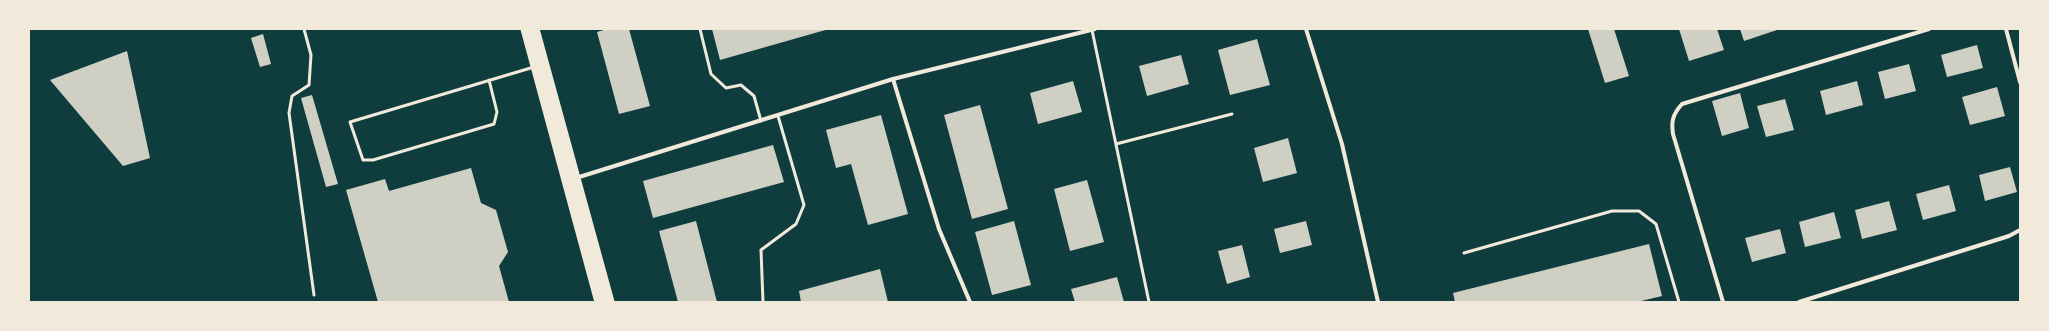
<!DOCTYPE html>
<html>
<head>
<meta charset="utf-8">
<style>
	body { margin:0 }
	#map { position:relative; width:2049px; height:331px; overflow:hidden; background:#0f3d3e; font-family:"Times New Roman",serif }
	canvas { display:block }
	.frame { position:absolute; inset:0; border:30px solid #f1e9da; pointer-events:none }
</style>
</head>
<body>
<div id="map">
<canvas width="2049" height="331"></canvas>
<div class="frame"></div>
</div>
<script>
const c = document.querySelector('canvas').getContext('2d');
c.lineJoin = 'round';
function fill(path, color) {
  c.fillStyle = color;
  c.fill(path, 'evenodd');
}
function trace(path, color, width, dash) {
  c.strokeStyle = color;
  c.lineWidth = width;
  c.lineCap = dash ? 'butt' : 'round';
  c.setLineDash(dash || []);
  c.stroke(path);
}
fill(new Path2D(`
	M 607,29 L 629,29 L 650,106 L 619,114 L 597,32 Z
	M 712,29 L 829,29 L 720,60 Z
	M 1588,29 L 1614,29 L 1629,76 L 1605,83 Z
	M 1679,29 L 1717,29 L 1724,50 L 1689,61 Z
	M 1740,29 L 1780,29 L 1744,41 Z
	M 263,34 L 271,64 L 260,67 L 251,38 Z
	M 1257,39 L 1270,85 L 1230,95 L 1218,50 Z
	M 1977,45 L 1983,68 L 1947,77 L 1941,55 Z
	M 127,51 L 150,158 L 123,166 L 50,80 Z
	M 1181,55 L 1189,84 L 1147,96 L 1139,66 Z
	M 1909,64 L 1916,91 L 1885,99 L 1878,72 Z
	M 1073,81 L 1082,112 L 1038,124 L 1030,93 Z
	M 1857,81 L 1863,105 L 1826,115 L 1820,91 Z
	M 1997,87 L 2005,116 L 1970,125 L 1962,97 Z
	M 1740,93 L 1749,128 L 1722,136 L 1712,101 Z
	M 312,95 L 338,184 L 326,187 L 301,98 Z
	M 1785,99 L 1794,130 L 1766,137 L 1757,106 Z
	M 980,105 L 1008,209 L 972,219 L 944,115 Z
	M 881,115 L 908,214 L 868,225 L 851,164 L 836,168 L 826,130 Z
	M 1288,138 L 1297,173 L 1263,182 L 1254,148 Z
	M 773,145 L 784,182 L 653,218 L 643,181 Z
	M 2010,167 L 2017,192 L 1985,201 L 1979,175 Z
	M 471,168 L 481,203 L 496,210 L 508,252 L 499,266 L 509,302 L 378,302 L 346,190 L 385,179 L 389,191 Z
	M 1087,180 L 1104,242 L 1070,251 L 1054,189 Z
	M 1949,185 L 1956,211 L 1923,220 L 1916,194 Z
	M 1889,201 L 1897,230 L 1862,239 L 1855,210 Z
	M 1834,212 L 1841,238 L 1805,247 L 1799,222 Z
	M 696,221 L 717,302 L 678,302 L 659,231 Z
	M 1014,221 L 1031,285 L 992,295 L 975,232 Z
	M 1306,221 L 1312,245 L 1280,253 L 1274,229 Z
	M 1780,229 L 1786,253 L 1752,262 L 1745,238 Z
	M 1649,244 L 1662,296 L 1637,302 L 1455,302 L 1453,293 Z
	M 1242,245 L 1250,277 L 1227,284 L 1218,251 Z
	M 880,269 L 888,302 L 801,302 L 799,291 Z
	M 1117,277 L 1124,302 L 1075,302 L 1071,289 Z`), '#cfcfc3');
trace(new Path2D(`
	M 304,29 L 311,55 L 309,85 L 292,96 L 289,113 L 314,295
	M 700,29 L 711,74 L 726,88 L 741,85 L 754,96 L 761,121
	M 1092,30 L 1149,302
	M 489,80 L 497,112 L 494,124 L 373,160 L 363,160 L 350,122 L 534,67
	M 1116,144 L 1232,114
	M 1464,253 L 1612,211 L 1639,211 L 1656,224 L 1679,302
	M 763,302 L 761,250 L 796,224 L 804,205 L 778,116`), '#f1e9da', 3);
trace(new Path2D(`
	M 1306,29 L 1342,144 L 1378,302
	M 2006,29 L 2020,82
	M 893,79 L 939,229 L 970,302
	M 576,178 L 893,79 L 1095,29
	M 1723,302 L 1673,134 C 1671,121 1673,114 1682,104 L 1929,29
	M 1799,302 L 2009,236 L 2020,230`), '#f1e9da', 4);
trace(new Path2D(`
	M 526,29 L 600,302
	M 534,29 L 609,302`), '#f1e9da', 11);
</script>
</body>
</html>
